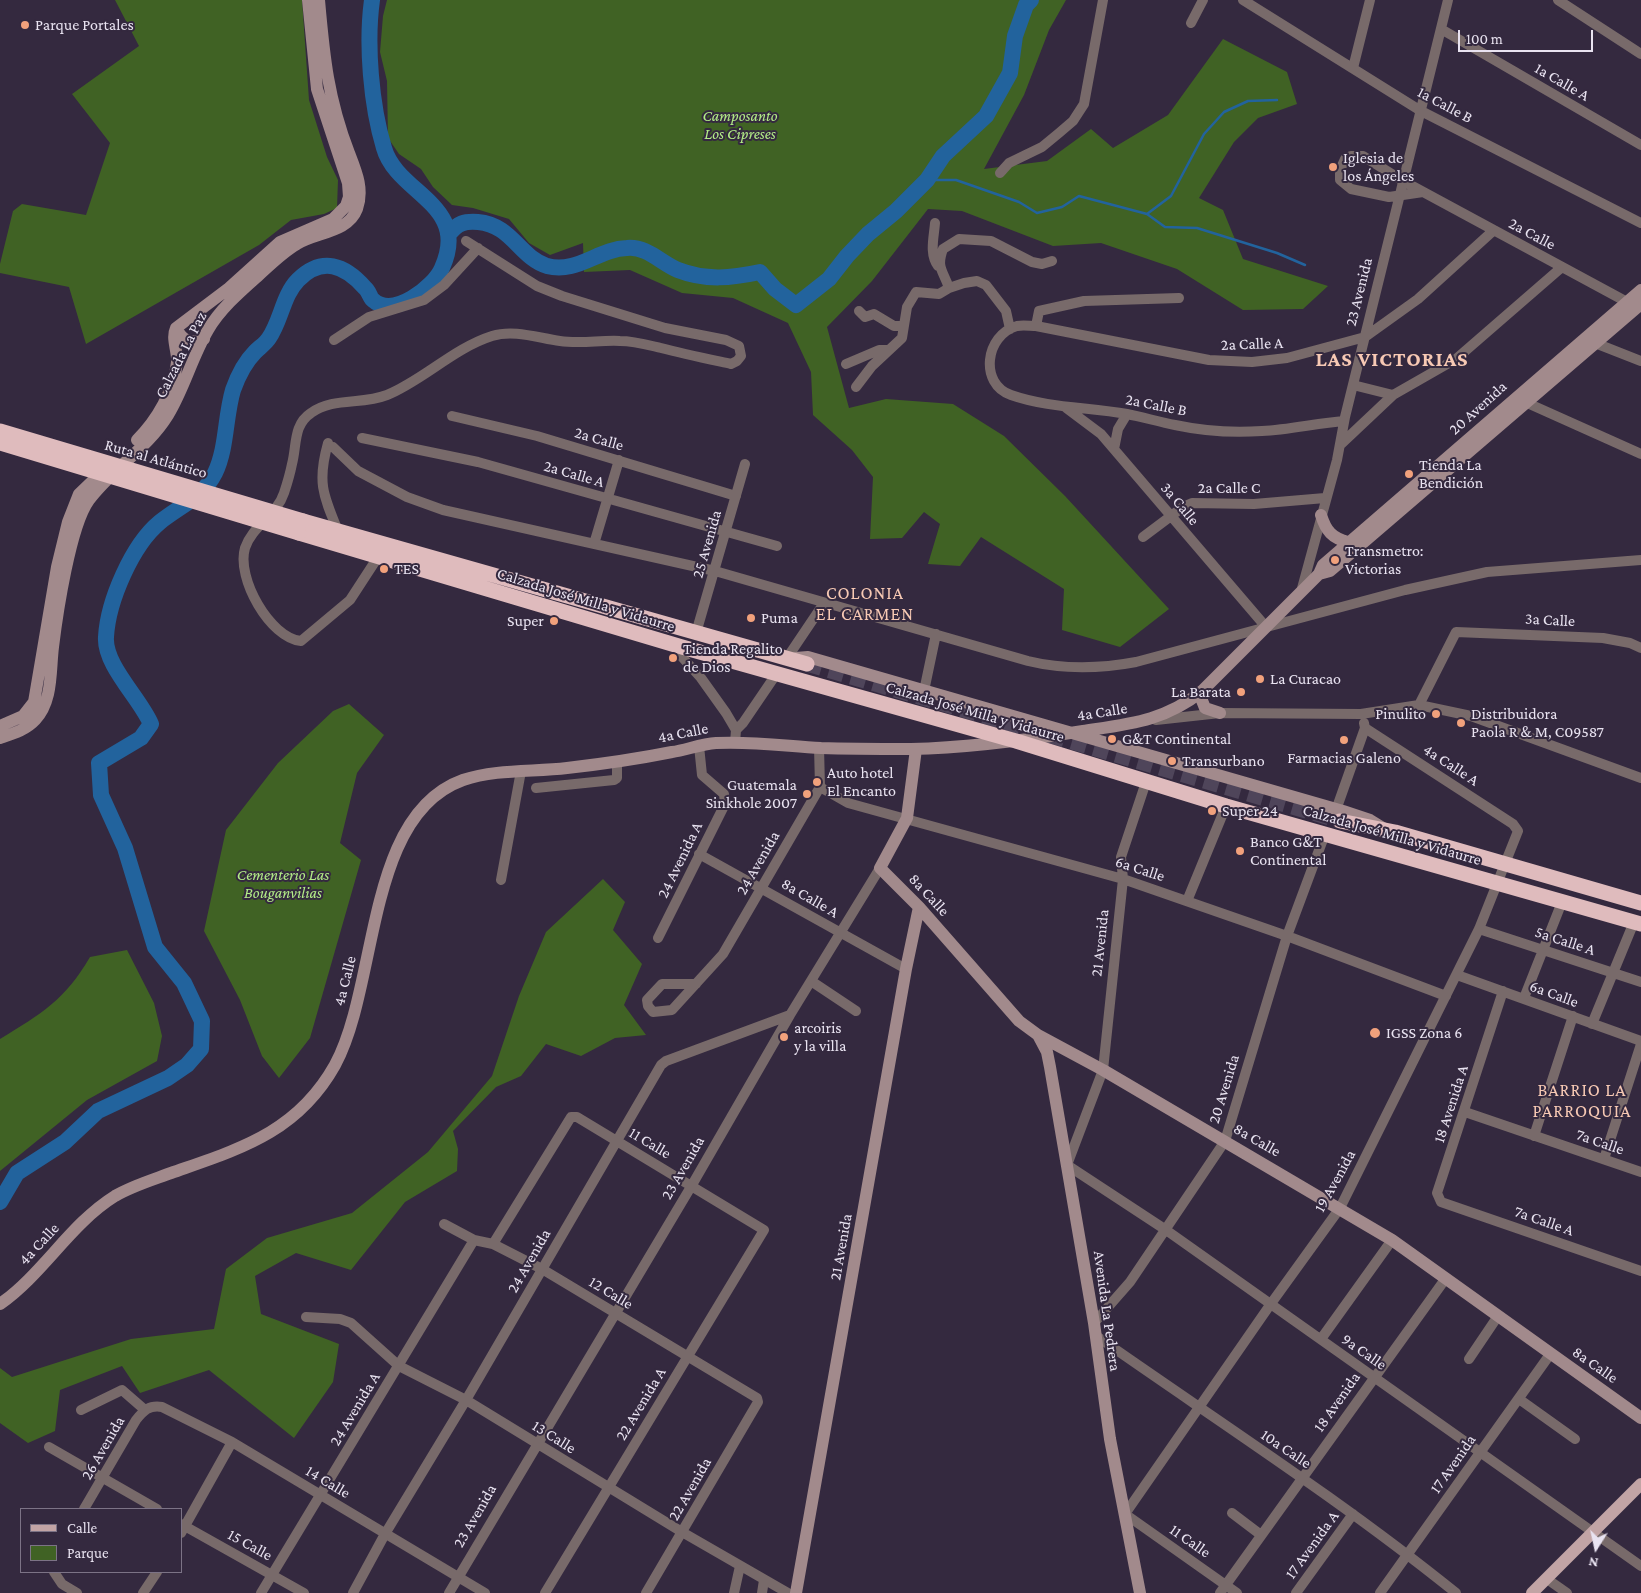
<!DOCTYPE html>
<html>
<head>
<meta charset="utf-8">
<style>
	body { margin:0 }
	#map { position:relative; width:1641px; height:1593px; overflow:hidden; background:#34293f; font-family:"Crimson Pro",serif }
	canvas { display:block }
	.legend { position:absolute; left:20px; top:1508px; width:162px; height:65px; box-sizing:border-box; background:#34293f; border:1px solid #7c7386; margin:0; padding:6px 9px; list-style:none; font-size:15px; color:#e9e3f1 }
	.legend li { display:flex; align-items:center; gap:10px; height:25px }
	.legend b { width:25px; border:1px solid #7c7386 }
	.north { position:absolute; left:1571px; top:1523px; width:50px; height:50px; -webkit-text-stroke:4px #34293f; paint-order:stroke; rotate:190deg; font-size:14px; font-weight:700; line-height:20px; text-align:center; color:#e9e3f1 }
	.north::after { content:''; display:block; margin:auto; width:18px; height:22px; background:#e9e3f1; clip-path:polygon(50% 0,100% 100%,50% 72%,0 100%) }
	.scale { position:absolute; left:1458px; top:30px; width:135px; height:22px; box-sizing:border-box; border:2px solid #e9e3f1; border-top:0; padding-left:6px; font-size:15px; line-height:18px; white-space:nowrap; color:#e9e3f1; -webkit-text-stroke:4px #34293f; paint-order:stroke }
</style>
</head>
<body>
<div id="map">
<canvas width="1641" height="1593"></canvas>
<ul class="legend">
<li><b style="height:6px;background:#c2a4a5"></b>Calle</li>
<li><b style="height:14px;background:#406224"></b>Parque</li>
</ul>
<div class="north">N</div>
<div class="scale">100 m</div>
</div>
<script>
const c = document.querySelector('canvas').getContext('2d');
c.lineJoin = 'round';
function fill(path, color) {
  c.fillStyle = color;
  c.fill(path, 'evenodd');
}
function trace(path, color, width, dash) {
  c.strokeStyle = color;
  c.lineWidth = width;
  c.lineCap = dash ? 'butt' : 'round';
  c.setLineDash(dash || []);
  c.stroke(path);
}
function label(font, color, halo, rows, align = 'center') {
  c.font = font + ' "Crimson Pro",serif';
  c.lineWidth = 4;
  c.setLineDash([]);
  c.textBaseline = 'middle';
  c.strokeStyle = halo;
  c.fillStyle = color;
  for (const [text, x, y, turn = 0] of rows) {
    c.save();
    c.translate(x, y);
    c.rotate((+turn || 0) * Math.PI / 180);
    c.textAlign = isNaN(turn) ? turn : align;
    if (halo) c.strokeText(text, 0, 0);
    c.fillText(text, 0, 0);
    c.restore();
  }
}
fill(new Path2D(`
	M 115,0 L 302,0 L 309,100 L 327,157 L 338,180 L 337,208 L 324,214 L 291,220 L 259,245 L 86,344 L 69,287 L 0,273 L 0,264 L 13,211 L 22,204 L 86,215 L 110,143 L 72,94 L 139,46 Z
	M 387,0 L 1066,0 L 1049,30 L 1024,95 L 984,169 L 1047,161 L 1091,129 L 1113,148 L 1168,115 L 1223,39 L 1287,72 L 1297,104 L 1258,118 L 1234,142 L 1199,198 L 1223,210 L 1243,259 L 1328,286 L 1303,309 L 1243,310 L 1177,269 L 1101,243 L 1053,246 L 962,211 L 928,209 L 872,281 L 827,327 L 849,408 L 886,399 L 953,404 L 1004,436 L 1065,496 L 1169,609 L 1120,647 L 1062,630 L 1064,589 L 981,537 L 960,566 L 928,564 L 940,524 L 924,512 L 902,538 L 870,539 L 873,477 L 852,450 L 813,415 L 811,372 L 788,323 L 733,298 L 682,293 L 630,270 L 584,272 L 583,243 L 550,255 L 529,243 L 509,219 L 473,208 L 452,205 L 433,187 L 421,169 L 399,154 L 388,138 L 387,81 L 380,52 L 383,16 Z
	M 349,704 L 384,735 L 357,773 L 340,843 L 361,860 L 310,1038 L 279,1078 L 262,1056 L 240,1000 L 204,931 L 226,830 L 278,763 L 333,711 Z
	M 603,879 L 625,902 L 613,930 L 642,964 L 624,1005 L 646,1035 L 615,1038 L 581,1056 L 546,1044 L 521,1076 L 496,1087 L 453,1131 L 458,1149 L 457,1171 L 405,1202 L 351,1270 L 296,1253 L 255,1276 L 261,1314 L 339,1344 L 333,1382 L 294,1438 L 209,1370 L 140,1393 L 122,1366 L 60,1390 L 55,1431 L 28,1443 L 0,1423 L 0,1368 L 12,1377 L 131,1339 L 214,1329 L 226,1269 L 267,1238 L 352,1213 L 428,1152 L 492,1076 L 519,996 L 546,932 Z
	M 127,950 L 154,1003 L 162,1036 L 157,1061 L 87,1100 L 0,1171 L 0,1039 C 41,1014 65,1000 90,957 Z`), '#406224');
trace(new Path2D(`
	M 927,180 L 956,180 L 1019,202 L 1037,213 L 1062,207 L 1079,196 L 1147,214 L 1171,196 L 1204,134 L 1224,112 L 1248,101 L 1277,100
	M 1147,214 L 1165,227 L 1197,228 L 1277,253 L 1305,265`), '#22639d', 2.5);
trace(new Path2D(`
	M 449,234 C 458,223 464,221 478,222 C 512,225 519,257 547,266 C 577,274 598,249 627,248 C 647,246 661,263 678,270 C 706,281 732,278 760,272 L 775,289 L 796,305 L 829,279 L 847,256 L 868,234 L 896,211 L 927,180 L 943,156 L 986,116 L 1010,73 L 1015,36 L 1026,5 L 1031,0
	M 0,1202 L 17,1173 L 65,1142 L 98,1111 L 168,1078 L 187,1065 L 201,1049 L 202,1021 L 184,983 L 155,947 L 125,848 L 101,795 L 99,763 L 141,738 L 151,724 C 140,698 104,665 106,637 C 108,601 132,545 160,522 C 180,506 203,497 215,473 C 227,448 225,417 233,390 C 238,376 244,363 255,352 C 260,347 266,343 269,338 C 281,321 283,295 298,280 C 322,256 345,265 365,288 C 369,291 370,298 373,300 C 393,319 434,287 442,268 C 471,204 397,194 384,148 C 371,105 366,44 372,0`), '#22639d', 16);
trace(new Path2D(`
	M 807,664 L 1340,821`), '#4f455a', 15, [15, 8]);
trace(new Path2D(`
	M 1243,0 L 1421,111 L 1641,223
	M 1558,0 L 1641,54
	M 1191,23 L 1203,0
	M 1441,29 L 1641,145
	M 1353,68 L 1370,0
	M 1000,173 L 1009,163 L 1042,147 L 1059,133 L 1073,121 L 1084,104 L 1103,0
	M 1423,192 L 1389,197 L 1351,189 L 1340,180 L 1340,170 L 1345,159 L 1351,156 L 1363,156 L 1403,181 L 1627,302
	M 935,223 C 934,237 929,254 938,266
	M 949,288 C 943,270 936,268 943,249 L 959,239 L 991,241 L 1032,262 L 1042,264 L 1052,261
	M 859,311 L 865,317 L 874,314 L 894,326 L 904,326
	M 1036,326 L 1039,311 L 1084,301 L 1179,298
	M 334,340 L 369,317 L 424,300 L 444,285 L 478,248
	M 1595,343 L 1641,361
	M 846,364 L 879,350 L 889,350
	M 1353,385 L 1393,395
	M 856,387 L 872,366 L 902,338 L 907,307 L 916,292 L 939,294 L 949,288 L 964,283 L 977,281 L 986,285 L 1006,311 L 1010,329
	M 1525,402 L 1641,454
	M 1065,407 L 1101,434 L 1266,627
	M 452,416 L 537,436 L 736,496
	M 1344,421 C 1317,423 1289,430 1262,431 C 1233,433 1203,431 1175,425 C 1159,422 1143,417 1127,414 C 1089,407 1048,408 1011,395 C 979,384 985,335 1017,326 C 1023,325 1030,326 1036,326 L 1209,360 L 1252,362 L 1287,358 L 1365,337 L 1418,299 L 1494,230
	M 362,438 L 478,462 L 777,546
	M 328,443 C 317,482 323,495 338,531
	M 1340,445 L 1393,395 L 1456,359 L 1562,267
	M 333,447 L 358,471 L 407,497 L 443,510 L 715,571 L 1028,661 C 1065,670 1099,669 1136,662 L 1405,590 L 1487,572 L 1641,560
	M 1114,449 L 1118,429 L 1127,414
	M 1143,537 L 1183,507 L 1192,503 L 1254,504 L 1325,498
	M 594,544 L 619,460
	M 378,557 L 350,600 L 301,641 C 270,638 236,578 245,548 C 252,526 277,515 284,493 C 287,484 290,474 292,464 C 297,445 293,425 311,413 C 333,397 362,405 387,395 C 422,381 454,348 492,336 C 514,329 538,338 560,341 C 580,344 600,340 620,341 C 634,341 648,345 661,348 C 684,354 708,359 731,364 L 737,361 L 741,356 L 739,346 L 726,340 L 665,328 L 562,296 L 537,286 L 466,241
	M 1301,592 L 1337,460 L 1345,417 L 1448,0
	M 696,633 L 745,464
	M 682,647 L 682,657 L 701,678 L 726,713 L 736,730 L 735,743
	M 787,658 L 824,603
	M 924,691 L 936,634
	M 1419,705 L 1456,632 L 1603,638 L 1630,643 L 1641,648
	M 1156,720 L 1220,713 L 1361,714 L 1419,705 L 1471,716 L 1641,778
	M 736,730 L 743,723 L 777,673
	M 1146,782 L 1121,857 L 1123,879 L 1103,1070 L 1067,1165 L 1166,1230 L 1641,1566
	M 820,787 L 848,803 L 1123,879 L 1287,936 L 1446,996
	M 536,788 L 614,780 L 617,778 L 617,761
	M 1336,810 L 1365,728 L 1364,723
	M 699,854 L 906,969
	M 501,880 L 521,771
	M 1187,901 L 1226,806
	M 1479,929 L 1641,982
	M 658,938 L 725,804 L 724,794 L 702,775 L 699,746
	M 1457,975 L 1641,1041
	M 811,981 L 856,1011
	M 696,984 L 662,984 L 647,1000 L 648,1006 L 653,1012 L 672,1010 L 723,954 L 820,787 L 819,747
	M 1503,991 L 1437,1193 L 1441,1202 L 1641,1271
	M 1524,998 L 1562,902
	M 1592,1024 L 1634,922
	M 1465,1112 L 1641,1172
	M 1534,1136 L 1573,1016
	M 1604,1159 L 1641,1044
	M 444,1224 L 474,1240 L 493,1244 L 542,1269 L 757,1398 L 758,1402 L 646,1593
	M 493,1244 L 571,1117 L 577,1117 L 764,1230 L 545,1593
	M 306,1317 L 340,1319 L 351,1323 L 399,1366 L 466,1400 L 682,1532 L 788,1593
	M 1094,1323 L 1130,1282 L 1225,1141 L 1287,936 L 1325,834
	M 1095,1335 C 1216,1420 1341,1500 1456,1593
	M 1321,1339 L 1392,1240
	M 1469,1359 L 1498,1316
	M 1519,1399 L 1575,1439
	M 81,1410 L 122,1390 L 145,1410
	M 49,1447 L 157,1509
	M 84,1509 L 136,1420 C 144,1410 149,1405 162,1407 L 232,1442 L 485,1593
	M 1232,1513 L 1261,1535
	M 181,1524 L 304,1593
	M 181,1533 L 232,1442
	M 54,1572 L 62,1584 L 77,1593
	M 1547,1579 L 1567,1593
	M 143,1593 L 157,1572
	M 261,1593 L 474,1240
	M 353,1593 L 385,1534 L 466,1400 L 661,1065 L 666,1061 L 790,1015
	M 449,1593 L 692,1185 L 790,1015 L 880,868
	M 734,1593 L 740,1566
	M 762,1593 L 764,1580
	M 1220,1593 L 1446,1278
	M 1237,1593 L 1125,1514 L 1270,1305 L 1340,1208 L 1479,929 L 1518,831 L 1513,824 L 1365,728
	M 1296,1593 L 1353,1514
	M 1380,1593 L 1551,1353`), '#786a6a', 10);
trace(new Path2D(`
	M 176,328 C 183,341 190,344 204,339
	M 137,440 C 157,420 174,391 177,362 C 178,351 171,339 176,328 L 229,288 L 280,242 L 333,219 L 346,206 L 349,197 L 348,183 L 317,89 L 308,0
	M 1321,515 C 1326,531 1332,538 1348,542
	M 1319,574 L 1330,571 L 1357,548 L 1641,304
	M 796,658 L 808,657 L 1343,811 L 1370,820 L 1383,828
	M 1199,693 L 1205,708 L 1220,713
	M 0,726 L 23,716 L 34,702 L 57,567 L 68,522 L 79,494 L 105,469
	M 0,738 C 12,734 26,730 35,720 C 53,701 50,671 53,647 C 57,614 70,526 89,500 C 112,469 147,449 168,415 C 184,389 192,357 208,330 C 220,309 241,291 259,275 C 271,264 283,252 297,244 C 316,232 348,233 357,209 C 364,189 356,171 349,153 C 328,99 324,57 319,0
	M 916,749 L 907,818 L 880,868 L 919,907 L 1019,1021 L 1038,1035 L 1103,1070 L 1392,1240 L 1641,1418
	M 1038,1035 L 1047,1052 L 1050,1067 L 1094,1323 L 1110,1439 L 1140,1593
	M 0,1304 C 43,1274 70,1224 115,1196 C 132,1186 152,1180 171,1173 C 239,1149 297,1133 335,1065 C 379,984 365,815 463,780 C 496,769 533,772 567,768 C 602,764 637,759 672,752 C 686,750 701,744 716,743 C 751,741 786,746 821,748 C 851,749 881,749 911,749 C 968,748 1027,740 1083,731 C 1129,724 1165,721 1202,691 L 1319,574 L 1323,565 L 1641,290
	M 796,1593 L 906,969 L 919,907`), '#a28a8c', 12);
trace(new Path2D(`
	M 1532,1593 L 1641,1484`), '#c2a4a5', 12);
trace(new Path2D(`
	M 303,521 L 807,664
	M 299,533 L 682,647 L 1016,741 L 1226,806 L 1641,924
	M 1340,821 L 1395,832 L 1641,903`), '#dfbbbd', 15);
trace(new Path2D(`
	M 0,431 L 303,521
	M 0,443 L 299,533`), '#dfbbbd', 15);
for (const [x, y, r, color] of [
	[25,25,5,"#f1a17c"],
	[1333,167,5,"#f1a17c"],
	[1409,474,5,"#f1a17c"],
	[1335,560,5,"#f1a17c"],
	[384,569,5,"#f1a17c"],
	[751,618,5,"#f1a17c"],
	[554,621,5,"#f1a17c"],
	[673,658,5,"#f1a17c"],
	[1260,679,5,"#f1a17c"],
	[1241,692,5,"#f1a17c"],
	[1436,714,5,"#f1a17c"],
	[1461,723,5,"#f1a17c"],
	[1112,739,5,"#f1a17c"],
	[1344,740,5,"#f1a17c"],
	[1172,761,5,"#f1a17c"],
	[817,782,5,"#f1a17c"],
	[807,794,5,"#f1a17c"],
	[1212,811,5,"#f1a17c"],
	[1240,851,5,"#f1a17c"],
	[1375,1033,6,"#f1a17c"],
	[784,1037,5,"#f1a17c"]
]) {
  const dot = new Path2D();
  dot.arc(x, y, r, 0, 2 * Math.PI);
  c.fillStyle = color;
  c.fill(dot);
  trace(dot, '#34293f', 2);
}
label('16px', '#e9e3f1', '#34293f', [
	["Parque Portales",35,25],
	["Iglesia de",1343,158],
	["los Ángeles",1343,176],
	["Tienda La",1419,465],
	["Bendición",1419,483],
	["Transmetro:",1345,551],
	["Victorias",1345,569],
	["TES",394,569],
	["Puma",761,618],
	["Super",544,621,"right"],
	["Tienda Regalito",683,649],
	["de Dios",683,667],
	["La Curacao",1270,679],
	["La Barata",1231,692,"right"],
	["Pinulito",1426,714,"right"],
	["Distribuidora",1471,714],
	["Paola R & M, C09587",1471,732],
	["G&T Continental",1122,739],
	["Farmacias Galeno",1344,758,"center"],
	["Transurbano",1182,761],
	["Auto hotel",827,773],
	["El Encanto",827,791],
	["Guatemala",797,785,"right"],
	["Sinkhole 2007",797,803,"right"],
	["Super 24",1222,811],
	["Banco G&T",1250,842],
	["Continental",1250,860],
	["arcoiris",794,1028],
	["y la villa",794,1046],
	["IGSS Zona 6",1386,1033]
], 'left');
label('16px', '#e9e3f1', '#34293f', [
	["1a Calle A",1562,82,30],
	["1a Calle B",1445,105,28],
	["2a Calle",1532,234,28],
	["23 Avenida",1359,292,-76],
	["2a Calle A",1252,344,-2],
	["Calzada La Paz",181,355,-63],
	["2a Calle B",1156,405,11],
	["20 Avenida",1478,408,-42],
	["2a Calle",599,439,16],
	["Ruta al Atlántico",156,459,16],
	["2a Calle A",574,474,16],
	["2a Calle C",1229,488],
	["3a Calle",1180,504,50],
	["25 Avenida",707,544,-74],
	["Calzada José Milla y Vidaurre",586,600,17],
	["3a Calle",1550,620,3],
	["Calzada José Milla y Vidaurre",975,712,16],
	["4a Calle",1102,712,-9],
	["4a Calle",683,733,-11],
	["4a Calle A",1451,765,33],
	["Calzada José Milla y Vidaurre",1392,835,16],
	["24 Avenida A",680,860,-64],
	["24 Avenida",758,863,-60],
	["6a Calle",1140,869,18],
	["8a Calle",929,895,47],
	["8a Calle A",810,898,30],
	["5a Calle A",1565,941,18],
	["21 Avenida",1100,943,-84],
	["4a Calle",345,981,-76],
	["6a Calle",1554,994,20],
	["20 Avenida",1224,1089,-73],
	["18 Avenida A",1451,1104,-72],
	["8a Calle",1257,1140,30],
	["7a Calle",1600,1142,19],
	["11 Calle",650,1143,31],
	["23 Avenida",683,1168,-60],
	["19 Avenida",1335,1181,-61],
	["7a Calle A",1544,1221,19],
	["4a Calle",39,1244,-47],
	["21 Avenida",841,1247,-80],
	["24 Avenida",529,1261,-60],
	["12 Calle",611,1293,31],
	["Avenida La Pedrera",1107,1311,82],
	["9a Calle",1364,1352,35],
	["8a Calle",1595,1365,35],
	["18 Avenida",1337,1402,-55],
	["22 Avenida A",641,1404,-59],
	["24 Avenida A",355,1409,-59],
	["13 Calle",554,1437,32],
	["26 Avenida",103,1448,-60],
	["10a Calle",1286,1449,34],
	["17 Avenida",1453,1464,-55],
	["14 Calle",328,1482,31],
	["22 Avenida",690,1489,-60],
	["23 Avenida",475,1516,-60],
	["11 Calle",1190,1541,35],
	["15 Calle",250,1545,29],
	["17 Avenida A",1312,1545,-54]
]);
label('italic 16px', '#b3ed87', '#34293f', [
	["Camposanto",740,116],
	["Los Cipreses",740,134],
	["Cementerio Las",283,875],
	["Bouganvilias",283,893]
]);
c.letterSpacing = '1px';
label('18px', '#f7c9b4', '#34293f', [
	["COLONIA",865,593],
	["EL CARMEN",865,614],
	["BARRIO LA",1582,1090],
	["PARROQUIA",1582,1111]
]);
c.letterSpacing = '0px';
c.letterSpacing = '1px';
label('bold 21px', '#f7c9b4', '#34293f', [
	["LAS VICTORIAS",1392,360]
]);
c.letterSpacing = '0px';
</script>
</body>
</html>
